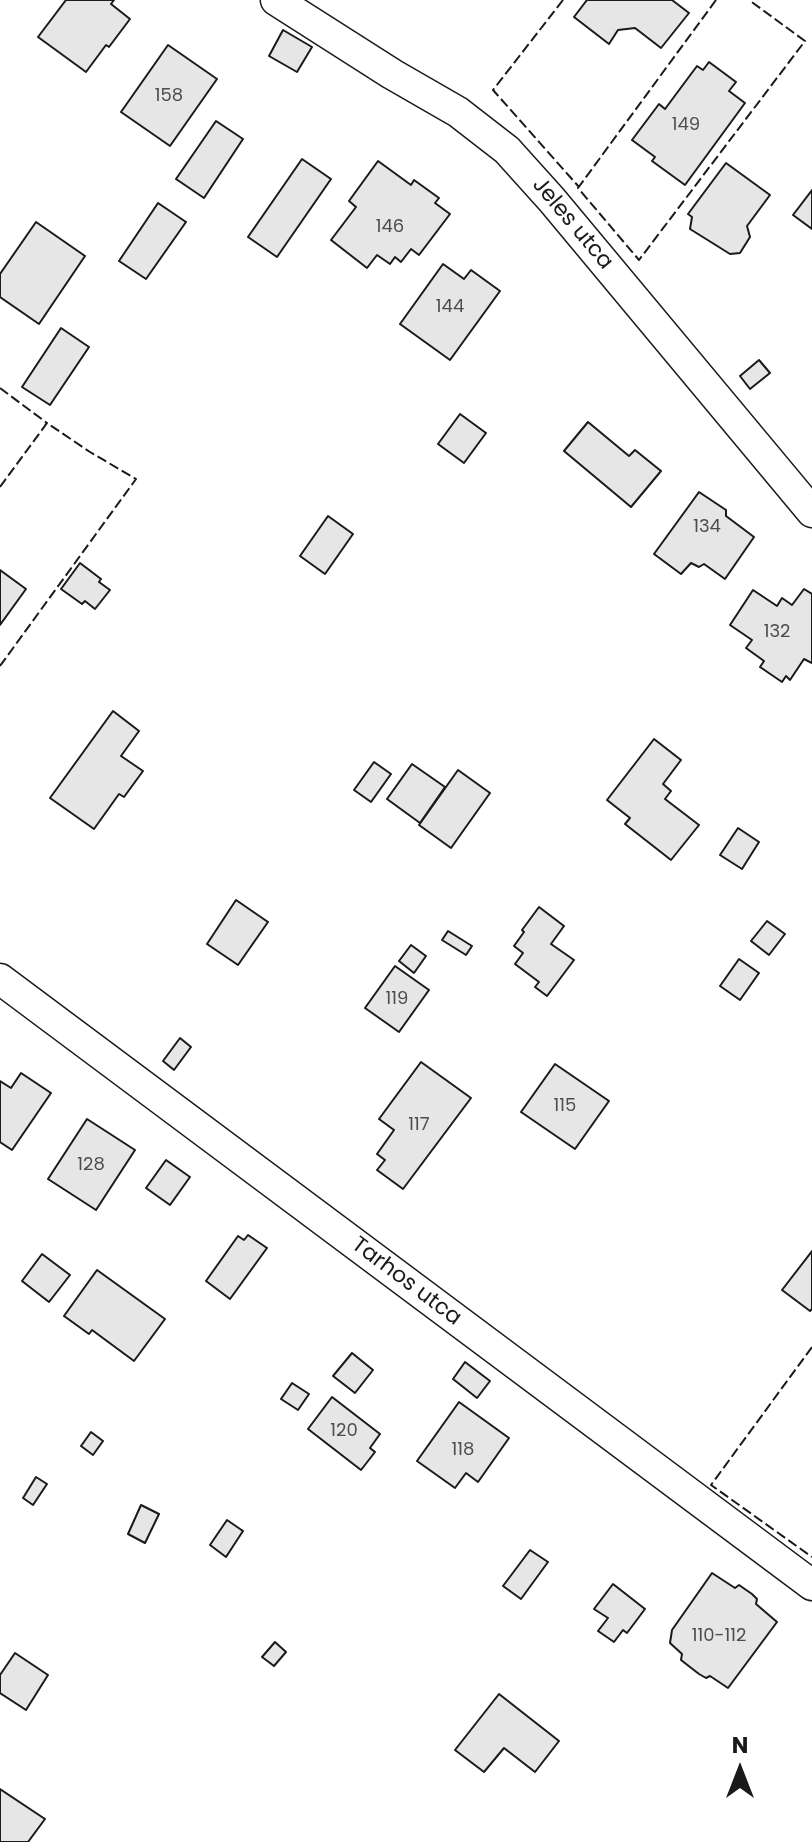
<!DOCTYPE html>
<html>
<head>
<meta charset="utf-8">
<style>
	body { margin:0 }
	#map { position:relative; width:812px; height:1842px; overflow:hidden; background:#fff; font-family:Poppins,sans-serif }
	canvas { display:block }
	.north { position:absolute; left:700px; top:1730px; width:80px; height:80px; -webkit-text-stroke:6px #fff; paint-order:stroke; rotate:0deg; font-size:22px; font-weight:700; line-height:32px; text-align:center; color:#1a1a1a }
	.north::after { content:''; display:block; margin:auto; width:28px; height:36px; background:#1a1a1a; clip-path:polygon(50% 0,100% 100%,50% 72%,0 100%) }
</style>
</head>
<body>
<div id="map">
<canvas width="812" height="1842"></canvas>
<div class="north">N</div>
</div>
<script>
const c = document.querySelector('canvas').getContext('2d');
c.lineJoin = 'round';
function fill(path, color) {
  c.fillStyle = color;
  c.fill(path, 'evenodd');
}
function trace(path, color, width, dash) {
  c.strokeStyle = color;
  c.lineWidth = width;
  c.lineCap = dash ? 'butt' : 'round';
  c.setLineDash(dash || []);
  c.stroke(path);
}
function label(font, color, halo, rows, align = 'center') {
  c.font = font + ' Poppins,sans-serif';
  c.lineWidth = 6;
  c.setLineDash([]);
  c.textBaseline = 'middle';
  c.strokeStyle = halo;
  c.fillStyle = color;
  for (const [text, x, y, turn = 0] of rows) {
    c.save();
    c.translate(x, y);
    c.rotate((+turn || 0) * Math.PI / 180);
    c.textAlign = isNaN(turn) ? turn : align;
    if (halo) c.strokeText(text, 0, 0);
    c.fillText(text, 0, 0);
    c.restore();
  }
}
const building = new Path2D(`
	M 66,0 L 114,0 L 111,4 L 130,19 L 109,47 L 106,45 L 86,72 L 38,37 Z
	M 587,0 L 672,0 L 689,13 L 661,48 L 635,28 L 618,30 L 609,44 L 574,17 Z
	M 283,30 L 312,47 L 297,72 L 269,56 Z
	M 168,45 L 217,79 L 170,146 L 121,112 Z
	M 709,62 L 736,82 L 729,91 L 745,103 L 685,185 L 652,161 L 655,157 L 632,140 L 659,104 L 665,109 L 697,66 L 703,70 Z
	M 216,121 L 243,139 L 204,198 L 176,179 Z
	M 302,159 L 331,179 L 277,257 L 248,237 Z
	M 378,161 L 411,185 L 414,180 L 439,198 L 435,203 L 450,214 L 419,255 L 411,249 L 401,262 L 395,257 L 390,264 L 377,255 L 367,268 L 331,240 L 356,207 L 349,201 Z
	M 726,163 L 770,195 L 747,226 L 750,237 L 740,253 L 730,254 L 690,229 L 692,217 L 688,214 Z
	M 812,190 L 812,229 L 793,215 Z
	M 158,203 L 186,222 L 146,279 L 119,261 Z
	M 36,222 L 85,256 L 39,324 L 0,297 L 0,274 Z
	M 443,264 L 464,279 L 471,270 L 500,291 L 450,360 L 400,324 Z
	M 61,328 L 89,347 L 50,405 L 22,387 Z
	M 759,360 L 770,373 L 750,389 L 740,376 Z
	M 460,414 L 486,433 L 464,463 L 438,444 Z
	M 588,422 L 629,456 L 635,450 L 661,471 L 631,507 L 564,451 Z
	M 699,492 L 726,510 L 726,516 L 754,537 L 725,579 L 704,564 L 699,567 L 691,563 L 681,574 L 654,554 Z
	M 328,516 L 353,534 L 325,574 L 300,556 Z
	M 80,563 L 101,579 L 99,582 L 110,590 L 95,609 L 85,601 L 82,604 L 61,589 Z
	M 0,570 L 26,589 L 0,625 Z
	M 804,589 L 812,594 L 812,663 L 804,659 L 790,680 L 786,676 L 782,682 L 760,667 L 764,661 L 746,648 L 752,640 L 730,625 L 753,590 L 777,606 L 782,598 L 792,605 Z
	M 113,711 L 139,731 L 121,756 L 143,771 L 124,797 L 119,794 L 94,829 L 50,798 Z
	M 654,739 L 681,760 L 663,784 L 671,791 L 665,799 L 699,825 L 671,860 L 625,824 L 630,818 L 607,800 Z
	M 374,762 L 391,774 L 371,802 L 354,790 Z
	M 412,764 L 445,787 L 420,823 L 387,799 Z
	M 458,770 L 490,793 L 451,848 L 419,825 Z
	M 738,828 L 759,842 L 742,869 L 720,855 Z
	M 236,900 L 268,922 L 238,965 L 207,944 Z
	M 539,907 L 564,926 L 551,944 L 574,960 L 547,996 L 535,987 L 539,982 L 515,964 L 523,953 L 514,946 L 524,932 L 522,930 Z
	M 767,921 L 785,934 L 769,955 L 751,941 Z
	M 448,931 L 472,946 L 466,955 L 442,940 Z
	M 411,945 L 426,956 L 414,973 L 399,961 Z
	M 739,959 L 759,973 L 740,1000 L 720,986 Z
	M 395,966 L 429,990 L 399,1032 L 365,1008 Z
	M 180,1038 L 191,1047 L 174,1070 L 163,1061 Z
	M 421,1062 L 471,1098 L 403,1189 L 377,1170 L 385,1160 L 377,1154 L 394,1130 L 379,1119 Z
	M 555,1064 L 609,1101 L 575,1149 L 521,1112 Z
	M 21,1073 L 51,1093 L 12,1150 L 0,1142 L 0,1081 L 11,1088 Z
	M 87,1119 L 135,1150 L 96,1210 L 48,1179 Z
	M 166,1160 L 190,1177 L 170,1205 L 146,1188 Z
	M 248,1235 L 267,1248 L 230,1299 L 206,1281 L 238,1236 L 244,1240 Z
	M 812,1251 L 812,1309 L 810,1311 L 782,1290 Z
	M 42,1254 L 70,1275 L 49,1302 L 22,1281 Z
	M 97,1270 L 165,1319 L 134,1361 L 92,1330 L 89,1334 L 64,1316 Z
	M 352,1353 L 373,1370 L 355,1393 L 333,1376 Z
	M 465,1362 L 490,1381 L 477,1398 L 453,1379 Z
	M 292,1383 L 309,1394 L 298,1410 L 281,1399 Z
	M 332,1397 L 380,1434 L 370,1448 L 375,1452 L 361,1470 L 308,1429 Z
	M 459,1402 L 509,1438 L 478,1482 L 466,1473 L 455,1488 L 417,1461 Z
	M 91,1432 L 103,1441 L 93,1455 L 81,1446 Z
	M 36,1477 L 47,1484 L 33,1505 L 23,1498 Z
	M 141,1505 L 159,1514 L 145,1543 L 128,1534 Z
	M 227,1520 L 243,1531 L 226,1557 L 210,1545 Z
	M 530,1550 L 548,1562 L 521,1599 L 503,1586 Z
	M 712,1573 L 735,1588 L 739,1585 L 752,1594 L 757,1599 L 756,1604 L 777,1622 L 728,1688 L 710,1676 L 706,1678 L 699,1674 L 681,1660 L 682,1654 L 670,1643 L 672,1630 Z
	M 613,1584 L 645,1609 L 627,1633 L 623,1630 L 614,1642 L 598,1631 L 608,1618 L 594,1609 Z
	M 275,1642 L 286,1652 L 274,1666 L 262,1657 Z
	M 15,1653 L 48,1675 L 26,1710 L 0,1693 L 0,1675 Z
	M 499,1694 L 559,1741 L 535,1772 L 504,1748 L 484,1772 L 455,1750 Z
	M 0,1789 L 45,1819 L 28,1842 L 0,1842 Z`);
fill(building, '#e6e6e6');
trace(building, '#1a1a1a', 2);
const street = new Path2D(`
	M 276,0 L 392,74 L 458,112 L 507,150 L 552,200 L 812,512
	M 0,979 L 812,1585`);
trace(street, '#1a1a1a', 33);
trace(street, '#fff', 30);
trace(new Path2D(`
	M 563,0 L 493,90 L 579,187
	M 716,0 L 578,188 L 639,260 L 805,41 L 749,0
	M 0,388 L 47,423 L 45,425
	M 0,487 L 47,423 L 90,452 L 136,479 L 0,666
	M 812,1347 L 711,1485 L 812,1557`), '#1a1a1a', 2, [10, 4]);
label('18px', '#4d4d4d', null, [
	["158",169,96],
	["149",686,125],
	["146",390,227],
	["144",450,307],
	["134",707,527],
	["132",777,632],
	["119",397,999],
	["115",565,1106],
	["117",419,1125],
	["128",91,1165],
	["120",344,1431],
	["118",463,1450],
	["110-112",719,1636]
]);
label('22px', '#1a1a1a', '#fff', [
	["Jeles utca",572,224,50],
	["Tarhos utca",406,1282,37]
]);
</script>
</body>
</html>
